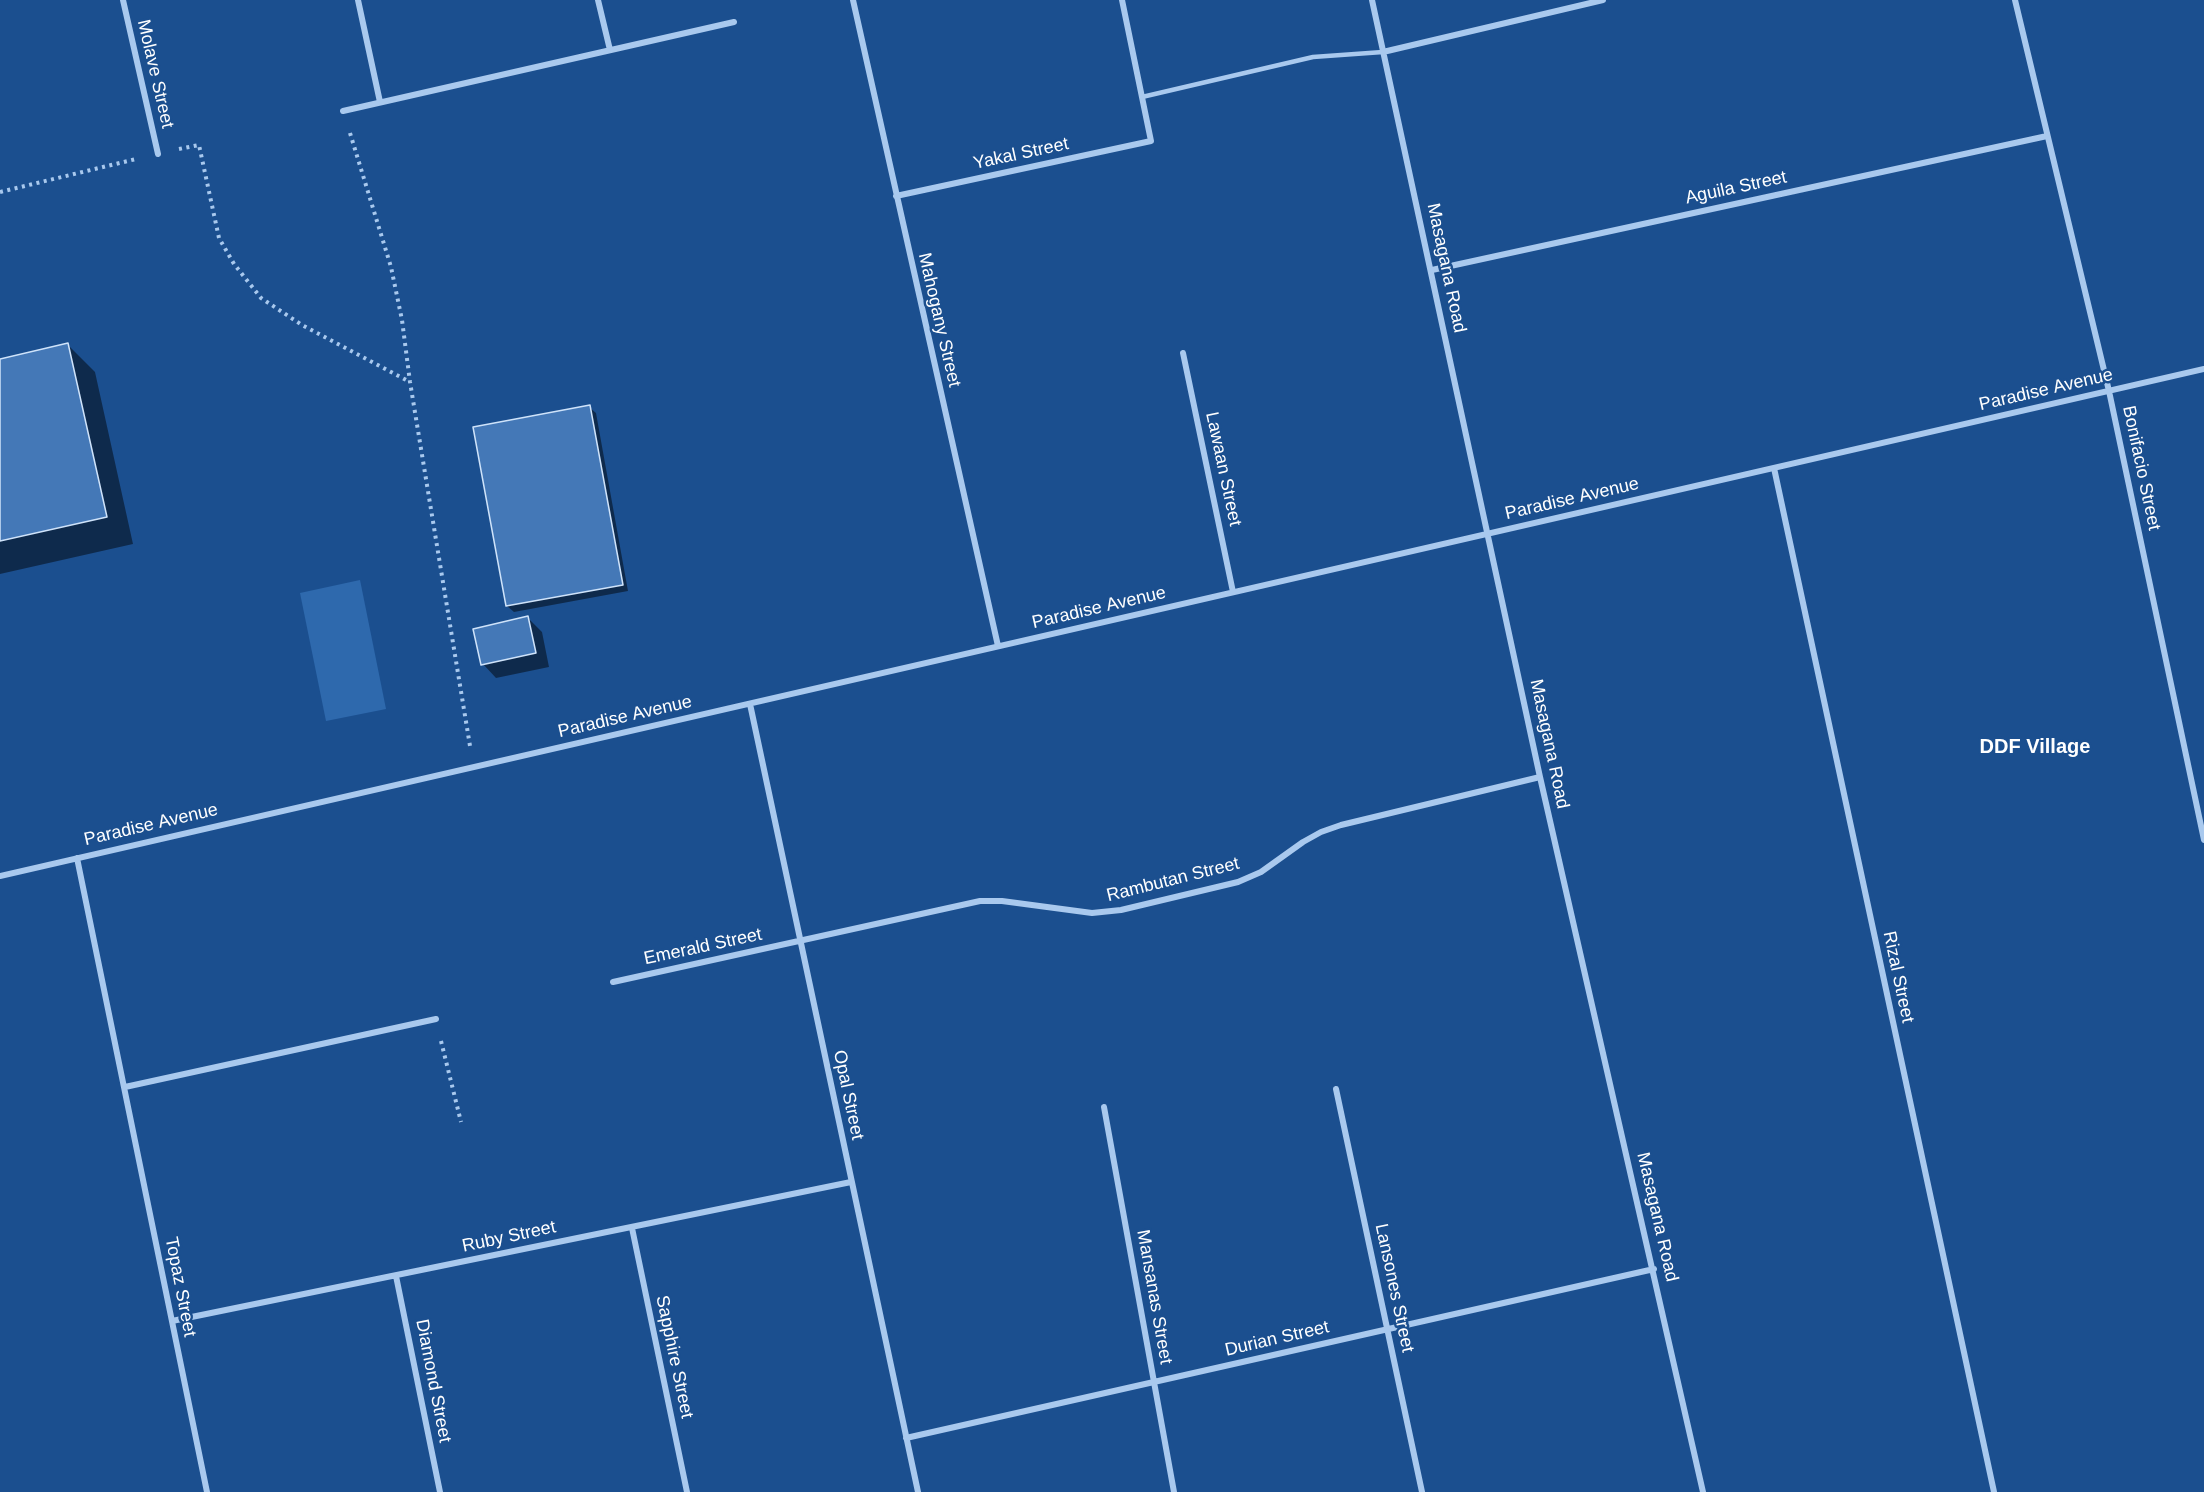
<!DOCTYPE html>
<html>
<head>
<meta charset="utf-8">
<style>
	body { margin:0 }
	canvas { display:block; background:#1b4f8f }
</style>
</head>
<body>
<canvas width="2204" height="1492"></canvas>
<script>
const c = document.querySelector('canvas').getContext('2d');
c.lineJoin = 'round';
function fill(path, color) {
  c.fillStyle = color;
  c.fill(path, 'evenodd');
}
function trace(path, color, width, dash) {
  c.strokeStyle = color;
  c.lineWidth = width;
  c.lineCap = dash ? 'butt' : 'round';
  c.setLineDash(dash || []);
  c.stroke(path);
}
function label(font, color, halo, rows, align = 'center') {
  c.font = font + ' Helvetica,sans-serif';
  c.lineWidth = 5;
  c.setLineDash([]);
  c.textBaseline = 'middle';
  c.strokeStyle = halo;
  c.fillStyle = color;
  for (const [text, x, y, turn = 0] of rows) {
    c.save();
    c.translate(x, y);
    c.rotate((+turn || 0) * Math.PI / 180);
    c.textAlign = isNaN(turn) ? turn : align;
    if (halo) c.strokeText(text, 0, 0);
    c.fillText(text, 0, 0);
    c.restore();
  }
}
fill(new Path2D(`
	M 360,580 L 386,709 L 326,721 L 300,593 Z`), '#2e69ad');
fill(new Path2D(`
	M 68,345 L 95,372 L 133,544 L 0,574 L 0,360 Z
	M 589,407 L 596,413 L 628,591 L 514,612 L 507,606 Z
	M 528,618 L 542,632 L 549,667 L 496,678 L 483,664 Z`), '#0007');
const building = new Path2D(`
	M 68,343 L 107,517 L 0,541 L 0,359 Z
	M 590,405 L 623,585 L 506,606 L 473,427 Z
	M 528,616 L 536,653 L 481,665 L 473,629 Z`);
fill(building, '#4478b7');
trace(building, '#cfe3fa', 1.5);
trace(new Path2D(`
	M 350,133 L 391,267 L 402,320 L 410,382 L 470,746
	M 179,149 L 199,145 L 219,238 L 234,264 L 261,298 L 302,325 L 410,382
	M 0,192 L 136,159
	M 441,1041 L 461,1122`), '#a9c9ee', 4, [3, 4.5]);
trace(new Path2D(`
	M 1142,97 L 1313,57 L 1383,52`), '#a9c9ee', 4.5);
trace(new Path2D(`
	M 123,0 L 158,154
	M 358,0 L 380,102
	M 598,0 L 610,50
	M 853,0 L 998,646
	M 1372,0 L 1540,777 L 1703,1492
	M 2015,0 L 2109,391 L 2204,840
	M 1383,52 L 1603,0
	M 343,111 L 734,22
	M 896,196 L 1151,141 L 1122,0
	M 1432,270 L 2047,136
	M 1183,353 L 1233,592
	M 1774,468 L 1994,1492
	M 750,704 L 918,1492
	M 77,858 L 207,1492
	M 0,876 L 2204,369
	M 613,982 L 980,901 L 1002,901 L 1092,913 L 1121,910 L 1238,882 L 1261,872 L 1303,842 L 1321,832 L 1341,825 L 1540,777
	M 125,1087 L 436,1019
	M 1336,1089 L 1422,1492
	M 1104,1107 L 1174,1492
	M 632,1228 L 687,1492
	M 396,1276 L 440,1492
	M 172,1321 L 851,1182
	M 906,1438 L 1654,1269`), '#a9c9ee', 6);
label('18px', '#fff', '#1b4f8f', [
	["Molave Street",155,74,77],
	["Yakal Street",1021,154,-12],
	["Aguila Street",1736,188,-12],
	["Masagana Road",1446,268,78],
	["Mahogany Street",939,320,77],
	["Paradise Avenue",2046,390,-13],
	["Bonifacio Street",2141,468,78],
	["Lawaan Street",1223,469,78],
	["Paradise Avenue",1572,499,-13],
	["Paradise Avenue",1099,608,-13],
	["Paradise Avenue",625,717,-13],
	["Masagana Road",1549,744,78],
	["Paradise Avenue",151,825,-13],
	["Rambutan Street",1173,880,-14],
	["Emerald Street",703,947,-12],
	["Rizal Street",1898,977,78],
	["Opal Street",848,1095,78],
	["Masagana Road",1657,1217,77],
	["Ruby Street",509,1237,-12],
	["Topaz Street",180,1287,79],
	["Lansones Street",1394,1288,78],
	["Mansanas Street",1154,1297,80],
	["Durian Street",1277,1339,-13],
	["Sapphire Street",674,1357,78],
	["Diamond Street",433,1381,79]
]);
label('bold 20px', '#fff', '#1b4f8f', [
	["DDF Village",2035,747]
]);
</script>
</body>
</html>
